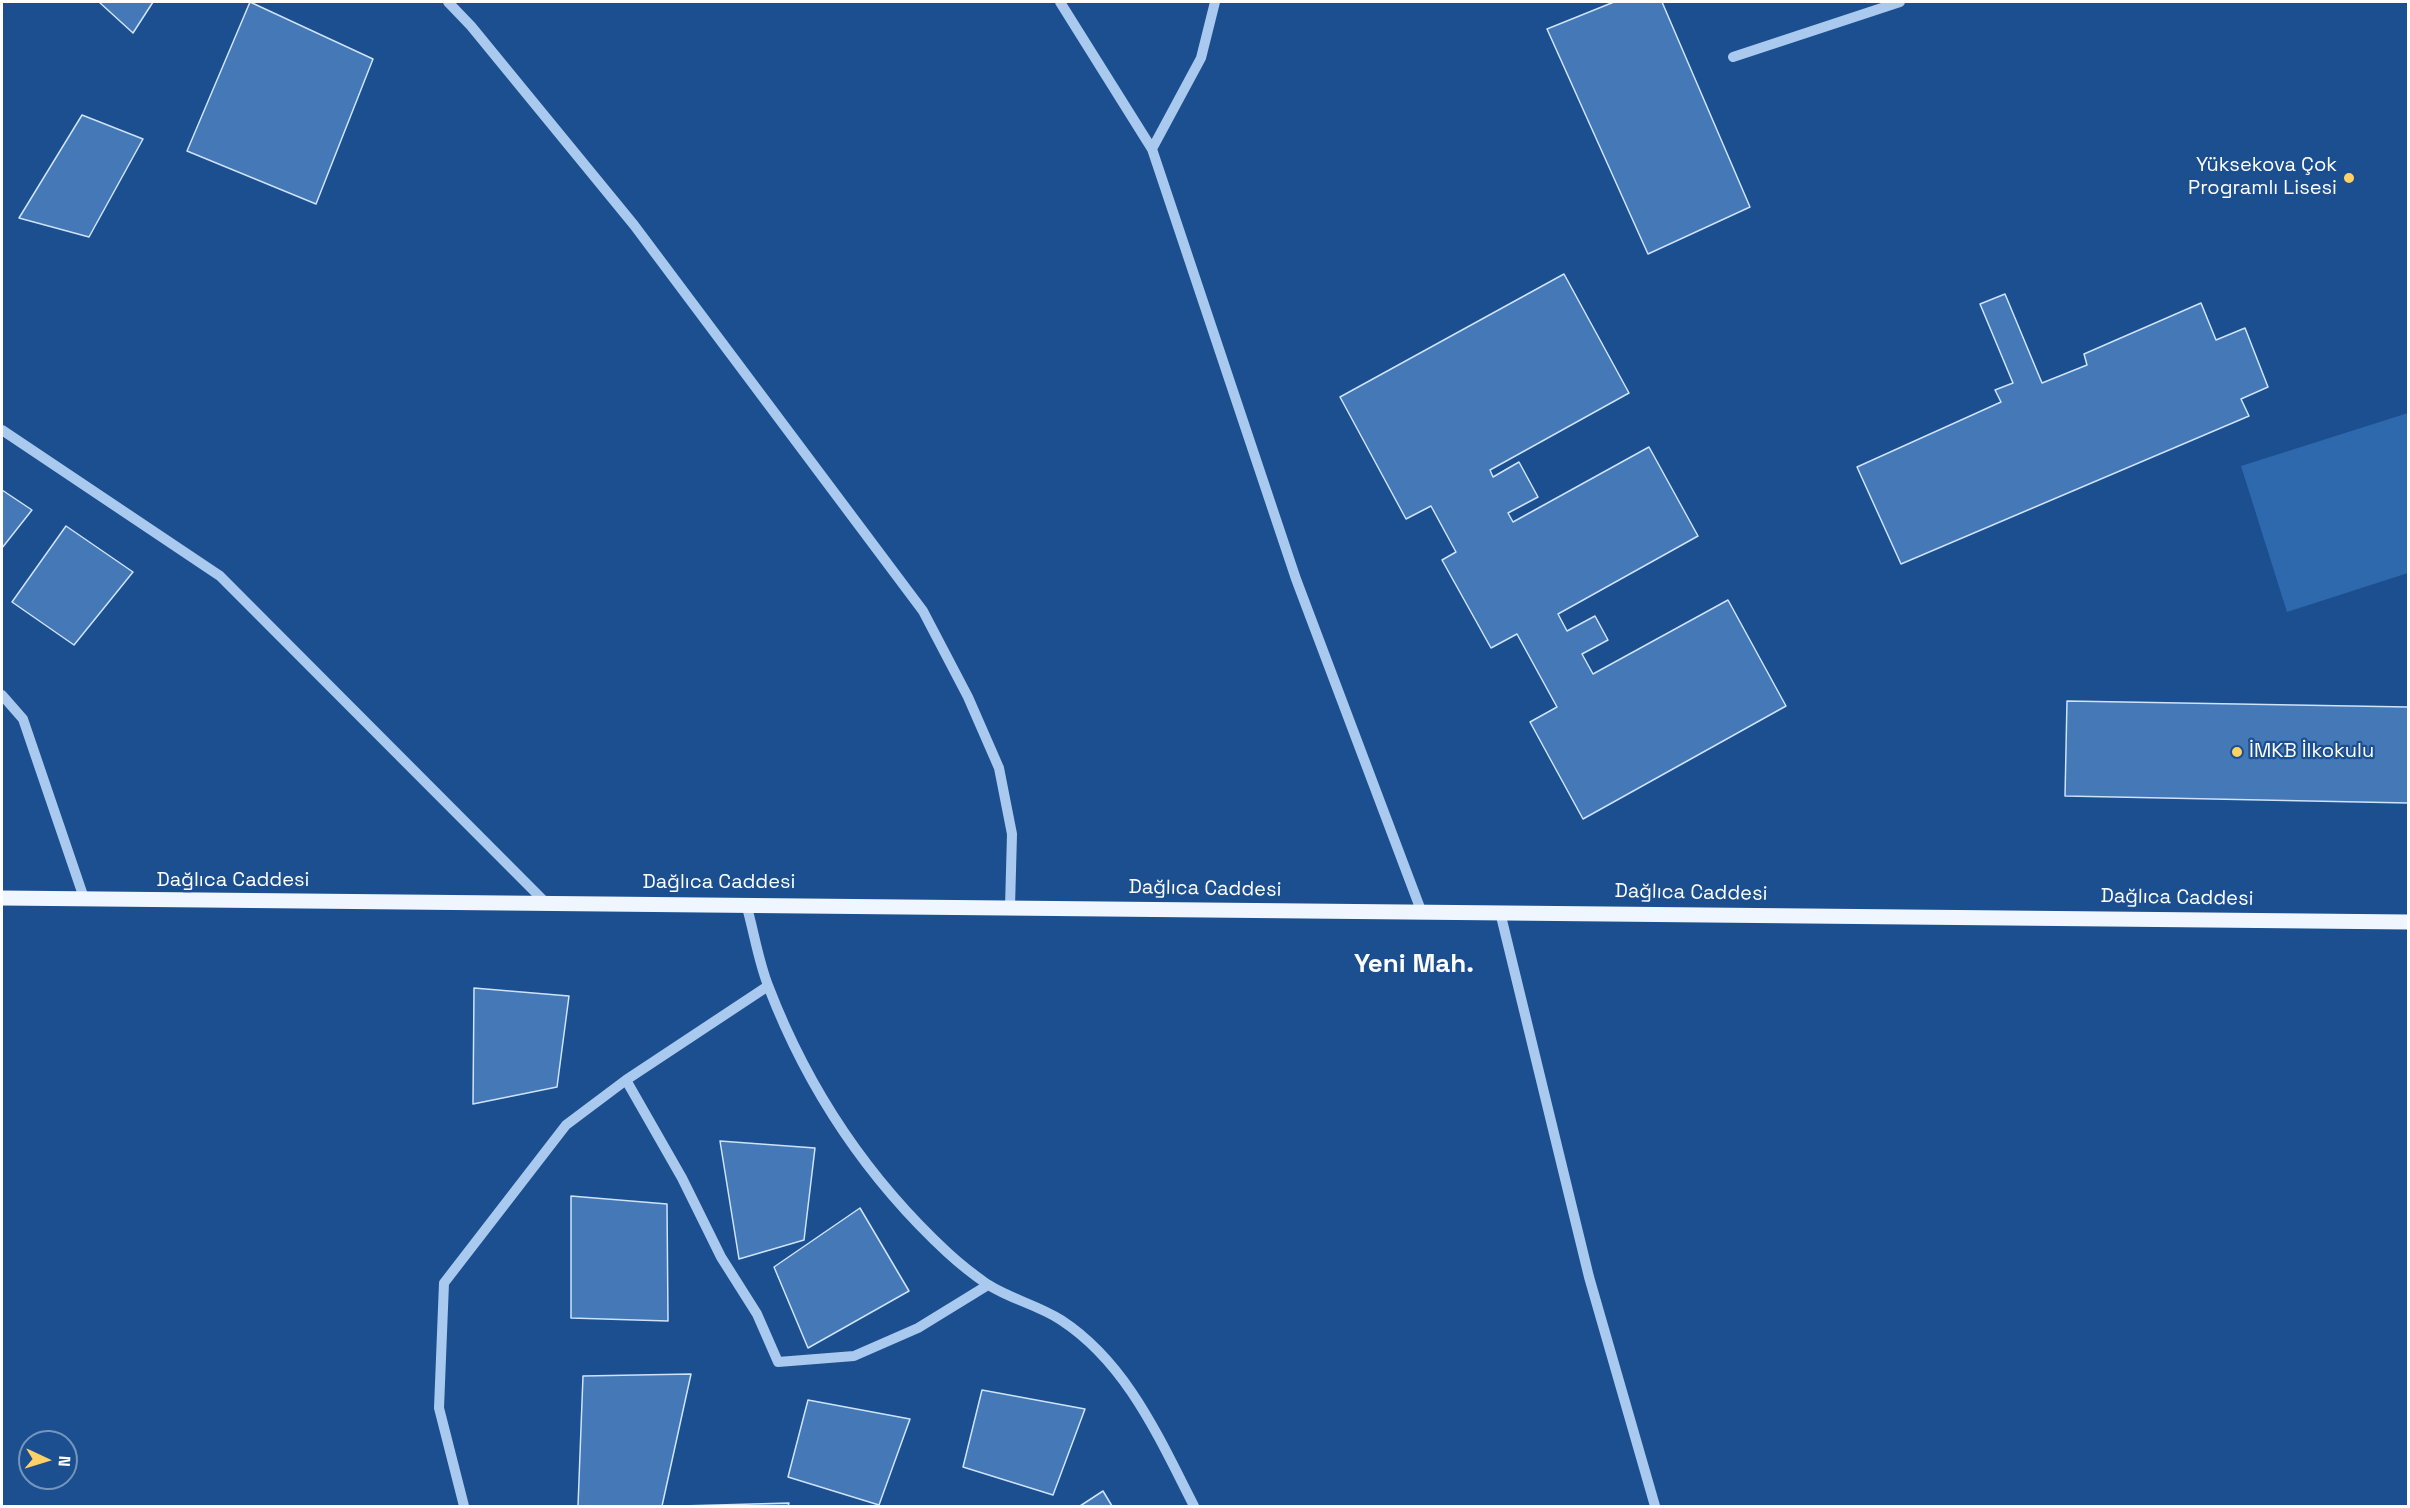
<!DOCTYPE html>
<html>
<head>
<meta charset="utf-8">
<style>
	body { margin:0 }
	#map { position:relative; width:2410px; height:1508px; overflow:hidden; background:#1b4f8f; font-family:"Space Grotesk",sans-serif }
	canvas { display:block }
	.frame { position:absolute; inset:0; border:3px solid #fff; pointer-events:none }
	.north { position:absolute; left:18px; top:1430px; width:60px; height:60px; box-sizing:border-box; background:#1b4f8f; border:2px solid #7695bc; border-radius:50%; rotate:94deg; font-size:16px; font-weight:700; line-height:24px; text-align:center; color:#fff }
	.north::after { content:''; display:block; margin:auto; width:21px; height:27px; background:#ffd166; clip-path:polygon(50% 0,100% 100%,50% 72%,0 100%) }
</style>
</head>
<body>
<div id="map">
<canvas width="2410" height="1508"></canvas>
<div class="frame"></div>
<div class="north">N</div>
</div>
<script>
const c = document.querySelector('canvas').getContext('2d');
c.lineJoin = 'round';
function fill(path, color) {
  c.fillStyle = color;
  c.fill(path, 'evenodd');
}
function trace(path, color, width, dash) {
  c.strokeStyle = color;
  c.lineWidth = width;
  c.lineCap = dash ? 'butt' : 'round';
  c.setLineDash(dash || []);
  c.stroke(path);
}
function label(font, color, halo, rows, align = 'center') {
  c.font = font + ' "Space Grotesk",sans-serif';
  c.lineWidth = 4.5;
  c.setLineDash([]);
  c.textBaseline = 'middle';
  c.strokeStyle = halo;
  c.fillStyle = color;
  for (const [text, x, y, turn = 0] of rows) {
    c.save();
    c.translate(x, y);
    c.rotate((+turn || 0) * Math.PI / 180);
    c.textAlign = isNaN(turn) ? turn : align;
    if (halo) c.strokeText(text, 0, 0);
    c.fillText(text, 0, 0);
    c.restore();
  }
}
fill(new Path2D(`
	M 2408,413 L 2408,573 L 2287,612 L 2241,466 Z`), '#2e69ad');
const building = new Path2D(`
	M 99,2 L 153,2 L 133,33 Z
	M 250,2 L 373,59 L 316,204 L 187,151 Z
	M 1614,2 L 1662,2 L 1750,207 L 1648,254 L 1547,29 Z
	M 82,115 L 143,139 L 89,237 L 19,218 Z
	M 1564,274 L 1629,393 L 1490,470 L 1493,477 L 1519,462 L 1538,497 L 1508,513 L 1513,522 L 1649,447 L 1698,536 L 1558,614 L 1567,631 L 1595,616 L 1608,640 L 1582,654 L 1593,674 L 1728,600 L 1786,706 L 1583,819 L 1530,722 L 1557,707 L 1517,634 L 1491,648 L 1442,560 L 1456,552 L 1431,506 L 1406,519 L 1340,397 Z
	M 2005,294 L 2042,383 L 2087,365 L 2084,354 L 2201,303 L 2216,340 L 2245,328 L 2268,387 L 2241,399 L 2249,416 L 1901,564 L 1857,467 L 2001,402 L 1995,390 L 2013,383 L 1980,304 Z
	M 2,490 L 32,510 L 2,548 Z
	M 66,526 L 133,572 L 74,645 L 12,602 Z
	M 2067,701 L 2408,707 L 2408,803 L 2065,796 Z
	M 474,988 L 569,996 L 557,1087 L 473,1104 Z
	M 720,1141 L 815,1148 L 804,1240 L 739,1259 Z
	M 571,1196 L 667,1204 L 668,1321 L 571,1318 Z
	M 860,1208 L 909,1291 L 808,1348 L 774,1267 Z
	M 691,1374 L 662,1506 L 578,1506 L 583,1376 Z
	M 982,1390 L 1085,1409 L 1053,1495 L 963,1467 Z
	M 808,1400 L 910,1419 L 879,1505 L 788,1477 Z
	M 1103,1491 L 1112,1506 L 1080,1506 Z
	M 789,1503 L 788,1506 L 681,1506 Z`);
fill(building, '#4478b7');
trace(building, '#cfe3fa', 1.5);
trace(new Path2D(`
	M 448,2 L 471,26 L 634,225 L 923,611 L 968,697 L 999,768 L 1012,834 L 1010,907
	M 1060,2 L 1152,149 L 1296,579 L 1422,913
	M 1733,57 L 1900,2
	M 1152,149 L 1201,58 L 1215,2
	M 2,430 L 220,576 L 547,904
	M 2,695 L 23,719 L 85,901
	M 746,904 C 754,931 758,961 769,988 C 808,1089 868,1179 948,1253 C 960,1264 974,1275 987,1284 C 1010,1299 1038,1305 1061,1320 C 1127,1363 1159,1438 1194,1506
	M 1500,912 L 1589,1277 L 1655,1506
	M 626,1080 L 682,1178 L 721,1257 L 757,1314 L 778,1362 L 854,1356 L 918,1328 L 988,1285
	M 464,1506 L 439,1408 L 444,1283 L 566,1125 L 626,1080 L 768,986`), '#a9c9ee', 10);
trace(new Path2D(`
	M 2,898 L 2408,922`), '#f0f6ff', 15);
for (const [x, y, r, color] of [
	[2349,178,6,"#ffd166"],
	[2237,752,6,"#ffd166"]
]) {
  const dot = new Path2D();
  dot.arc(x, y, r, 0, 2 * Math.PI);
  c.fillStyle = color;
  c.fill(dot);
  trace(dot, '#1b4f8f', 2);
}
label('20px', '#fff', '#1b4f8f', [
	["Yüksekova Çok",2337,166],
	["Programlı Lisesi",2337,189],
	["İMKB İlkokulu",2249,752,"left"]
], 'right');
label('20px', '#fff', '#1b4f8f', [
	["Dağlıca Caddesi",233,881],
	["Dağlıca Caddesi",719,883],
	["Dağlıca Caddesi",1205,889,1],
	["Dağlıca Caddesi",1691,893,1],
	["Dağlıca Caddesi",2177,898,1]
]);
label('bold 26px', '#fff', '#1b4f8f', [
	["Yeni Mah.",1414,965]
]);
</script>
</body>
</html>
